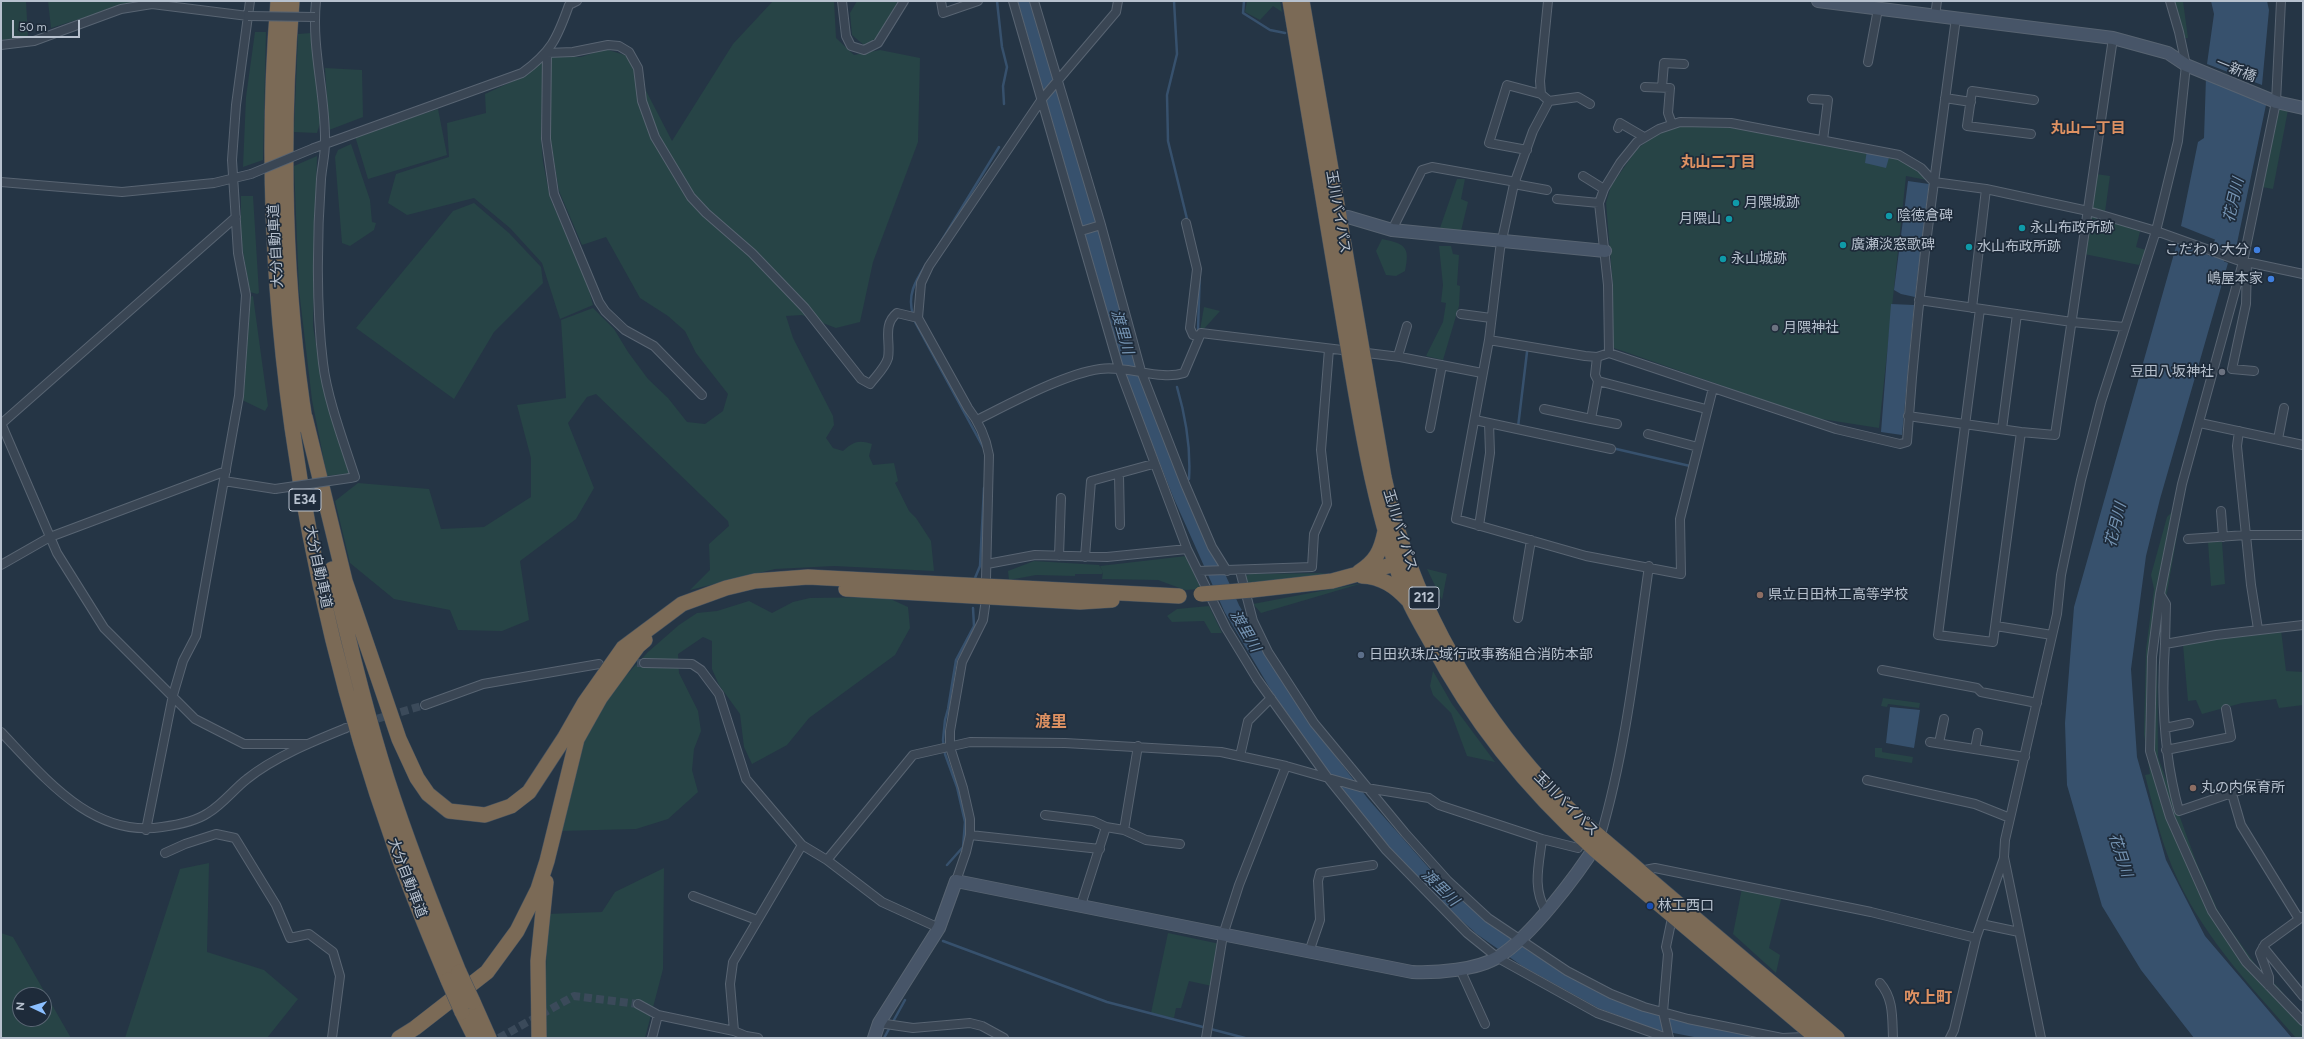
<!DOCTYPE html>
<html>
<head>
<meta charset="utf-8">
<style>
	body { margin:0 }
	#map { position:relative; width:2304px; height:1039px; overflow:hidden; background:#253545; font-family:Figtree,sans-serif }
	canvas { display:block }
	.frame { position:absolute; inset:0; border:2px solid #b7c1ce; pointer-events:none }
	.north { position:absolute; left:12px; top:987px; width:40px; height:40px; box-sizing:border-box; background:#1e2b3a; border:1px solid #5b6775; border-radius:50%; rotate:274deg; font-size:11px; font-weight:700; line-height:16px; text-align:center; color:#b7c1ce }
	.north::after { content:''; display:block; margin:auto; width:14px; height:18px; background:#8bbfff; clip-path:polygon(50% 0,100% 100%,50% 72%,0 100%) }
	.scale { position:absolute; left:12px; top:20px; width:68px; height:18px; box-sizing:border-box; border:2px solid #b7c1ce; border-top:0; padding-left:5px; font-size:12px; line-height:14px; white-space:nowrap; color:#b7c1ce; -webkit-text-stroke:3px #1e2b3a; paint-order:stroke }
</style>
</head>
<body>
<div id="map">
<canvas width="2304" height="1039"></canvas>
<div class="frame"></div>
<div class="north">N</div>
<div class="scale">50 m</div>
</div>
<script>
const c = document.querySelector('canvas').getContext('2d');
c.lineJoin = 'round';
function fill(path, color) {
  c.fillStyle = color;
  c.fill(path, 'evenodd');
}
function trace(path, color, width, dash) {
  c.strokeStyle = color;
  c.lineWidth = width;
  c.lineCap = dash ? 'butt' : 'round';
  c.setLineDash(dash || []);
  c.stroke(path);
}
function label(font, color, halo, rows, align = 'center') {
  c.font = font + ' Figtree,"Noto Sans JP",sans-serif';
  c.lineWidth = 3.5;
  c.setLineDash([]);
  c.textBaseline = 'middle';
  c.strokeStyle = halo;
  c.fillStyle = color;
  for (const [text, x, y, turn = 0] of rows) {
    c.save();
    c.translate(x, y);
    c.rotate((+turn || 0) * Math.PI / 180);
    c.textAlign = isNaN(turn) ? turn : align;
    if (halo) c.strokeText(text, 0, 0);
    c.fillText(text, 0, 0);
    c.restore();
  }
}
fill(new Path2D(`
	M 1,1 L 26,1 L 28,38 L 1,40 Z
	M 48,1 L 136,1 L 51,28 Z
	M 773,1 L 834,1 L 836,38 L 854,55 L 880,50 L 920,58 L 918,142 L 873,262 L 860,322 L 836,328 L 802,315 L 786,316 L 793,338 L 833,416 L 834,425 L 826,438 L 833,448 L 843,451 C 854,441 859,440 872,444 L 869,456 L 873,465 L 894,463 L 898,481 L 895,483 L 909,511 L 916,518 L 931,541 L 934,571 L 834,566 L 775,569 L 690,590 L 710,570 L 709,544 L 729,526 L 728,521 L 596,394 L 587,397 L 568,423 L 594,488 L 576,519 L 520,561 L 529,620 L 502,631 L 458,630 L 450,610 L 394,599 L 350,563 L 335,501 L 358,483 L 429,489 L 441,529 L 484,527 L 531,497 L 531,458 L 517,405 L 566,398 L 561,320 L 593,308 L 614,329 L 628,352 L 648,379 L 668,398 L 687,422 L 705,424 L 723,411 L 728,394 L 696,353 L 685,331 L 668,316 L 640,298 L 606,237 L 582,245 L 559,191 L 551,142 L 551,56 L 581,57 L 605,49 L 628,56 L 672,141 L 733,44 Z
	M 857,1 L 898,1 L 878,37 L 865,46 L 852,35 L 850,13 Z
	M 1247,1 L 1280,1 L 1282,12 L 1273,6 L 1260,20 L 1245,12 Z
	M 2173,1 L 2183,1 L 2188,38 L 2183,38 Z
	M 255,32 L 266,32 L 263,160 L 243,167 L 246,97 Z
	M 311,33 L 321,120 L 317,133 L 294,132 L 298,34 Z
	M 543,60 L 541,138 L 543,162 L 550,198 L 587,283 L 593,305 L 560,319 L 542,263 L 510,228 L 474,198 L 407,215 L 388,203 L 396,174 L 449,157 L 447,123 L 486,113 L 485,94 L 524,76 Z
	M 325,68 L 362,70 L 363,117 L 329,130 Z
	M 438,109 L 447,155 L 368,179 L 355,136 Z
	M 2279,110 L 2288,110 L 2273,189 L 2262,187 Z
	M 1698,126 L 1734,128 L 1898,157 L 1918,169 L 1927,180 L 1906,176 L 1879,428 L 1815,418 L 1611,347 L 1613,287 L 1606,203 L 1611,186 L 1637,149 L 1651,138 L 1673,127 Z
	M 351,144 L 370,200 L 372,222 L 376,223 L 374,230 L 350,246 L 342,243 L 335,157 L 338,150 Z
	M 317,156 L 313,326 L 320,370 L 352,473 L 327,476 L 312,400 L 299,290 L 294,166 Z
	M 2096,174 L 2110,176 L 2105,212 L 2091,208 Z
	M 1457,179 L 1465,179 L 1461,199 L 1468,202 L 1461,231 L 1440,228 Z
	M 241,196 L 253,196 L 259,293 L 257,294 L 250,292 L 241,240 Z
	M 474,203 L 509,233 L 541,267 L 543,283 L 494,332 L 454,399 L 356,328 L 453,211 Z
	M 2089,214 L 2141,228 L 2136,247 L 2146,250 L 2139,265 L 2084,254 Z
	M 1382,239 C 1406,244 1410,247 1405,271 L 1396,276 L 1386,275 L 1376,251 Z
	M 1439,246 L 1451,246 L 1453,254 L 1459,255 L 1457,285 L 1460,286 L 1459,306 L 1443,360 L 1426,356 L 1443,322 L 1446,303 L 1441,302 L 1443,285 Z
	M 253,296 L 268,406 L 265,411 L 242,400 L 248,297 Z
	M 1204,307 L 1220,311 L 1203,330 L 1200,330 Z
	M 2183,501 L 2157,650 L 2158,757 L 2197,864 L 2219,913 L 2255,964 L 2279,988 L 2303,1020 L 2303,1038 L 2296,1038 C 2253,989 2206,940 2178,880 C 2162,847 2154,810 2145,775 L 2150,774 L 2144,734 L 2146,649 L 2154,589 L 2151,575 L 2167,517 Z
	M 2208,542 L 2222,542 L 2225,584 L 2211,586 Z
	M 1186,556 L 1201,589 L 1185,590 L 1158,580 L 1102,579 L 1103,572 L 1102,574 L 1075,574 L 1075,576 L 1036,575 L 1009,580 L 1008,571 L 1034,561 L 1099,565 L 1103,572 L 1100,566 Z
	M 1427,569 L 1447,574 L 1442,600 Z
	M 1326,573 L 1287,581 L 1246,585 L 1245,576 L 1250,574 Z
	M 1363,583 L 1261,613 L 1253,604 Z
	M 886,597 L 908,607 L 910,628 L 895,655 L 809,718 L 787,745 L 752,764 L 744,747 L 740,714 L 719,685 L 712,669 L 712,641 L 703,637 L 678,654 L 679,673 L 698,711 L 701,731 L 694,749 L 692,770 L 698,792 L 668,819 L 636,829 L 559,831 L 580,741 L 603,700 L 648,652 L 679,625 L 697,613 L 717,611 L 749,601 L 772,613 L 793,602 L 810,598 Z
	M 1209,606 L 1222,633 L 1211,633 L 1204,621 L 1172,622 L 1167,616 L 1177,609 Z
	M 2281,630 L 2286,671 L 2303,672 L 2303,705 L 2279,708 L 2276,699 L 2242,703 L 2202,714 L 2196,700 L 2188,701 L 2183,645 L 2219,637 Z
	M 1433,671 L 1452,704 L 1495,762 L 1467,756 L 1451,713 L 1433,695 L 1430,686 Z
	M 1883,698 L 1920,703 L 1919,708 L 1888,704 L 1887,707 L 1881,706 Z
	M 1875,748 L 1882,748 L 1882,752 L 1913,757 L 1912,763 L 1875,757 Z
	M 209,863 L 207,952 L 264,970 L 298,999 L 267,1038 L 125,1038 L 180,869 Z
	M 664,868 L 663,969 L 645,1038 L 545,1038 L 547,914 L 602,912 L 615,892 Z
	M 1742,888 L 1782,896 L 1769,948 L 1780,955 L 1776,973 L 1733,934 Z
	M 1,933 L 13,937 L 71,1038 L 1,1038 ZM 20,995 L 44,995 L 44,1019 L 20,1019 Z
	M 1168,933 L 1220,944 L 1212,986 L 1189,981 L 1181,1008 L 1176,1008 L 1174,1018 L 1151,1013 Z`), '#274446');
fill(new Path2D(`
	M 2211,1 L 2267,1 L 2269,10 L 2262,85 L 2207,64 L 2214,14 Z
	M 2206,77 L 2266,105 L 2236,248 L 2181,226 L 2198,142 L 2204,138 Z
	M 1867,150 L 1890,154 L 1886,168 L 1865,163 Z
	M 1908,181 L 1929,184 L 1915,297 L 1901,294 L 1894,290 Z
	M 2177,243 L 2228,263 L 2160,499 L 2146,556 L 2131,669 L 2137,757 L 2166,860 L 2205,936 L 2292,1038 L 2194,1038 L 2141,970 L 2102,906 L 2067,785 L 2065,723 L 2074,607 Z
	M 1891,304 L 1914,305 L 1902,435 L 1881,432 Z
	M 1890,707 L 1920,710 L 1914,748 L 1886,743 Z`), '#37516d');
trace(new Path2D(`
	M 997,1 L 1002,47 L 1007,67 L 1003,86 L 1004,104
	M 1174,1 L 1177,54 L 1167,95 L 1168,141 L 1188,223
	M 1244,1 L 1243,13 L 1270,30 L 1285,33
	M 939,245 L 999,147
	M 913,315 C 907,295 915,282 925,266
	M 914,320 L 983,447
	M 1198,329 L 1200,270
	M 1177,387 C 1186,418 1191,447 1189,479
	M 1518,427 L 1527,352
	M 1612,448 L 1690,466
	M 975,578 L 980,566 L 984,488
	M 947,865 L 963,847 L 965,822 L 957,787 L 945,754 L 943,740 L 945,720 L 948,709 L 956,660 L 974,626 L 973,608
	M 943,941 L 1107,1002 L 1245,1038
	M 884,1038 L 905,1000`), '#37516d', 2.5);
trace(new Path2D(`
	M 1026,1 L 1134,376 L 1181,495 L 1232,609 L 1298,720 L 1362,804 L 1427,878 L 1482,928 L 1526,959 L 1602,1001 L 1658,1022 L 1742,1038
	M 2209,279 L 2230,222`), '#37516d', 16);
trace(new Path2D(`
	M 625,663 L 644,663
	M 366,722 L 425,705
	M 499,1038 L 574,996 L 638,1004`), '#3b4a5a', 8, [8, 4]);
const street = new Path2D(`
	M 316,1 C 311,49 326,95 325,143 C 325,155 322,167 321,179 C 317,235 316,307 323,363 C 327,398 344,443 355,477 L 350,478
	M 842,1 L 846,36 L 851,46 L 864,50 L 878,43 L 904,1
	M 941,1 L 943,13 L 978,1
	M 1013,1 L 1119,368 L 1187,549 L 1226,628 L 1257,679 L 1328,778 L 1386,850 L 1467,933 L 1498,958 L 1597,1013 L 1667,1038
	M 1034,1 L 1101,225 L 1141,371 L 1185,484 L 1212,547 L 1227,571
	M 1548,1 L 1540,81 L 1541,94 L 1549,101 L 1533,131 L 1514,184 L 1500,249 L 1489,340 L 1456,519 L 1586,556 L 1681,574 L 1680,519 L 1713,388
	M 2281,1 L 2276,102 L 2243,262 L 2182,484 L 2160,594 L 2152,657 L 2150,751 L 2170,817 L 2212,911 L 2246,962 L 2303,1021
	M 1935,16 L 1937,1
	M 1956,18 L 1934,182 C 1922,268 1913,355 1907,442 L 1900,444 L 1836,429 L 1609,353 L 1608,285 L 1599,203 L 1604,189 L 1620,163 L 1637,142 L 1659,129 L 1680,122 L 1731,123 L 1899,155 L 1921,168 L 1934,182 L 1986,189 L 2088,211 L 2156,231 L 2237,260 L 2303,274
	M 1,45 L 34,41 L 121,9 L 152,4 L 248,16
	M 547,53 L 573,52 L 608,45 L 619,46 L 629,52 L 638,68 L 642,101 L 655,137 L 691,197 L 706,213 L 752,253 L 805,308 L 861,379 L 870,384 C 876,376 885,368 888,358 C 891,342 882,325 897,313 L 918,318
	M 547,53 L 546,139 L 554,194 L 599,302 L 605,311 L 625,330 L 654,346 L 702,395
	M 1868,62 L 1878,9
	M 1645,87 L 1670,88 L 1668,113 L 1672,124
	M 1662,87 L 1664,63 L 1684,64
	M 1945,98 L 1971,102
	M 1812,99 L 1828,100 L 1823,140
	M 1549,101 L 1578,97 L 1590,104
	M 1618,128 L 1620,123 L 1644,137
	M 2031,134 L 1967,126 L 1972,91 L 2034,100
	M 314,148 L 522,73 C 551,52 557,39 569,5 L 577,1
	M 1527,150 L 1489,143 L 1507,85 L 1541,94
	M 1583,176 L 1604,189
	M 1,182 L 122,192 L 214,183 L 251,174
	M 1514,184 L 1547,190
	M 1557,199 L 1599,203
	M 1186,223 L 1197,269 L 1190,328 L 1193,335 L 1199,336
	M 1392,230 L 1422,170 L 1432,167 L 1516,182
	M 1081,231 L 1101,225
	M 2247,263 L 2246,304 L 2232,369 L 2254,371
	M 1919,300 L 2072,322 L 2124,327
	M 1972,308 L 1986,189
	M 1980,309 L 1938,635 L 1993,642 L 2021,432
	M 1461,314 L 1491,318
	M 1489,340 L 1585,356 L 1597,357 L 1609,353
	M 1398,356 L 1407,326
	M 1597,357 L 1595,375 L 1598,381
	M 1544,409 L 1591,419 L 1598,381 L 1706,409
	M 1908,416 L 2021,432 L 2055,435 L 2113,38
	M 1591,419 L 1617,424
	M 977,420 C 1011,403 1064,374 1100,369 C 1127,365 1160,381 1184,373 L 1201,333 L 1400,357 L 1482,373
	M 1475,420 L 1611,449
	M 1,423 L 57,553 L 104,628 L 195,719 L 244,744 L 306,744
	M 2200,423 L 2303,445
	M 1,424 L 236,217
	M 1430,428 L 1442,365
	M 2002,429 L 2017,314
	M 2239,431 L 2237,446 L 2251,585 L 2258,629
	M 1648,434 L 1698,447
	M 2278,439 L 2284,408
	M 1119,475 L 1120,525
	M 224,481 L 275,489
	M 2221,511 L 2223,537
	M 1479,526 L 1490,453 L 1489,423
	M 2188,539 L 2246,535 L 2303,535
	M 1059,556 L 1061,498
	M 1085,557 L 1091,481 L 1153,464
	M 987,564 L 1035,555 L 1107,557 L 1187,549
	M 1,565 L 50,537 L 226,471
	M 1198,571 L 1312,567 L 1314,534 L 1327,504 L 1321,450 L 1329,349
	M 1240,571 L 1253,621 L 1268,652 L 1314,723 L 1405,833 L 1448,881 L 1488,918 L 1567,971 L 1611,994 L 1644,1007 L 1688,1019 L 1782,1038 L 1804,1037 L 1814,1033
	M 986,579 L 989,455 C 986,438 979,422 968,408 L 918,318 L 921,283 L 929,266 L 1042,99 L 1116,12 L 1118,1
	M 2160,594 L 2166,604 L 2165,644
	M 1518,618 L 1531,540
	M 1996,626 L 2052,635
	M 644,663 L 692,664 L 701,670 L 719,694 L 746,779 L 802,845 L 827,860 L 882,902 L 939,928
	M 1882,670 L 1977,688 L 1981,692 L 2037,703
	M 425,705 L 483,684 L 599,664
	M 2165,728 L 2189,723
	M 1,732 C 45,778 92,838 162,827 C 177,825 196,821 208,813 C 223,804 234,789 247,779 C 274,757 314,741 346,728
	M 1930,742 L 2025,757
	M 1939,743 L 1944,719
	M 1975,749 L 1978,733
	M 2166,750 L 2231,737 L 2226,709
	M 1240,756 L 1248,721 L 1271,698
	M 1867,780 L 1975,804 L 2010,818
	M 2258,784 L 2179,811 C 2164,757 2161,701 2165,644 L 2216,635 L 2303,625
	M 2232,794 L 2241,825 L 2299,919
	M 1045,815 L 1093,821 L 1106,827 L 1124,830 L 1146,840 L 1180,844
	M 146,830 L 173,695 L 183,661 L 196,636 L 239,396 L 246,295 L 238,253 L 232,160 L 236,105 L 250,1
	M 1124,830 L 1138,746
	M 970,835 L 1100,849
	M 1600,838 C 1626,750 1636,657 1649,566
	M 1542,839 L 1578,848
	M 165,853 L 185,844 L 216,834 L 235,838 L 276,905 L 290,938 L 309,934 L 333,952 L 340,976 L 332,1038
	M 827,860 L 913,755 L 970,742 L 1065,743 L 1221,752 L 1286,766 L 1360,787 L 1429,798 L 1439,805 L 1542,839 C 1539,865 1532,888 1546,911
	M 1640,871 L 1655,868 L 1871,912 L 1976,938
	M 956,881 L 966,852 L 970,835 L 970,819 L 963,788 L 950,747 L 950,731 L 962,662 L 983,620 L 985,606
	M 693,896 L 757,920
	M 1081,905 L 1106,827
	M 1981,924 L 2019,932
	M 2263,947 L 2303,996
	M 1309,952 L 1320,920 L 1318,881 L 1320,873 L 1373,865
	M 1460,969 L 1485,1024
	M 1880,983 C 1894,999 1892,1018 1893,1038
	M 2269,986 L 2269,977 L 2260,953 L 2265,944 L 2302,917
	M 638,1004 L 658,1015 L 734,1031 L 746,1036 L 758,1038
	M 879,1023 L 913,1028 L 970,1023 L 982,1026 L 1004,1038
	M 734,1031 L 730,984 L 733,962 L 802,845
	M 652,1038 L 658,1015
	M 1206,1038 L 1223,935 L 1239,885 L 1286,766
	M 1669,1038 L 1663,1012 L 1668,954 L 1666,947 L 1673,913
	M 1950,1038 L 1954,1030 L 1976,938 L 2004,858
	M 2041,1038 L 2004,857 L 2005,840 L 2057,614 L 2061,575 L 2081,480 L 2101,402 L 2156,231 L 2178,141 L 2186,65 L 2179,32 L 2170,1`);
const secondary = new Path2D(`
	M 1818,1 L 2113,38 L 2168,53 L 2186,65 L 2276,102 L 2303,108
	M 1331,218 L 1348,217 L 1392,230 L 1605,251
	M 874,1038 L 879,1023 L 939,928 L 956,881 L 1412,972 C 1437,973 1477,970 1498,957 C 1530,938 1578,874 1598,842`);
const highway = new Path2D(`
	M 278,1 C 255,281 300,579 394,844 C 410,890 429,935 448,980
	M 292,1 C 281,140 284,289 306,427
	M 1290,1 C 1309,112 1327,224 1346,335 C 1361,425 1375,517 1409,601 C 1415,615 1424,629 1431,642 C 1473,722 1527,789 1594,849 L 1817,1038
	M 1302,1 L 1384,477 C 1388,495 1392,513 1398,531 C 1428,629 1485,722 1556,796 C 1582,824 1613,847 1642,873 C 1706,928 1772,983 1837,1038
	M 305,417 L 345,581 L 399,739 L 417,778 L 428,794 L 449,811 L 485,815 L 511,806 L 529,792 L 565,737 L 585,702 L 623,648 L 682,604 L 726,588 L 755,581 L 808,577 L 1179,596
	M 332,569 C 348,639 365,710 387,779 C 408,844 433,908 459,972
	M 1359,572 C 1376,561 1381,551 1385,531
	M 1362,576 C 1382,577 1395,586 1408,600
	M 846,589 L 1080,602 L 1112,600
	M 1252,590 L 1332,581 L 1406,561
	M 473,1002 L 489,1038
	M 462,1012 L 475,1038
	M 399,1038 L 415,1028 L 487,972 L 517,931 L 538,889 L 547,861 L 577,739 L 600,698 L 638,646 L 645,640
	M 539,1038 L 538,961 L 546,882`);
trace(street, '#586472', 10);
trace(secondary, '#586472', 14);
trace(highway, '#44515f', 16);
trace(street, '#3a4654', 8);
trace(secondary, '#475568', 12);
trace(highway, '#7b6a56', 15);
const streetBridge = new Path2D(`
	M 248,16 L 315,17
	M 251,174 L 314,148
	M 275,489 L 350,478`);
const highwayBridge = new Path2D(`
	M 1201,594 L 1252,590
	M 459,972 L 473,1002
	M 448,980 L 462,1012`);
trace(streetBridge, '#586472', 10, []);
trace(highwayBridge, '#44515f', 16, []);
trace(streetBridge, '#3a4654', 8);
trace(highwayBridge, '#7b6a56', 15);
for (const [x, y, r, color] of [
	[1736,203,4,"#0f9aa8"],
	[1889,216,4,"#0f9aa8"],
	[1729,219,4,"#0f9aa8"],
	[2022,228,4,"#0f9aa8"],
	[1843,245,4,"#0f9aa8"],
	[1969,247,4,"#0f9aa8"],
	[2257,250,4,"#3f7fe0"],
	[1723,259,4,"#0f9aa8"],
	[2271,279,4,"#3f7fe0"],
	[1775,328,4,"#6b7280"],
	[2222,372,4,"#6b7280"],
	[1760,595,4,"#8d6e63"],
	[1361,655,4,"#5c6f8a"],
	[2193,788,4,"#8d6e63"],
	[1650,906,4,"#1a4fb4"]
]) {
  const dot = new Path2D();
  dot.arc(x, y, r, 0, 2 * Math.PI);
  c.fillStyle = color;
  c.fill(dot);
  trace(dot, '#1e2b3a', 1.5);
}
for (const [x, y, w] of [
	[305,500,32],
	[1424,598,30]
]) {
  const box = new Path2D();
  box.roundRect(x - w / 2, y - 11, w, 22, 3);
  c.fillStyle = '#1e2b3a';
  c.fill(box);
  trace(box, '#b7c1ce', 1);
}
label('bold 13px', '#b7c1ce', null, [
	["E34",305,500],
	["212",1424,598]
]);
label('14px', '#b7c1ce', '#1e2b3a', [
	["一新橋",2236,70,22],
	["玉川バイパス",1338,212,80],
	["大分自動車道",276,246,-93],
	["玉川バイパス",1400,530,73],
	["大分自動車道",318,567,78],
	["玉川バイパス",1566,804,45],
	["大分自動車道",407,878,69]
]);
label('14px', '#b7c1ce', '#1e2b3a', [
	["月隈城跡",1744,203],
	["陰徳倉碑",1897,216],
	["月隈山",1721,219,"right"],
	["永山布政所跡",2030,228],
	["廣瀬淡窓歌碑",1851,245],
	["水山布政所跡",1977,247],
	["こだわり大分",2249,250,"right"],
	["永山城跡",1731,259],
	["嶋屋本家",2263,279,"right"],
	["月隈神社",1783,328],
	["豆田八坂神社",2214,372,"right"],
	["県立日田林工高等学校",1768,595],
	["日田玖珠広域行政事務組合消防本部",1369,655],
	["丸の内保育所",2201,788],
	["林工西口",1658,906]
], 'left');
label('bold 15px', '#de9162', '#1e2b3a', [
	["丸山一丁目",2088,129],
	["丸山二丁目",1718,163]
]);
label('italic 15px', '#7594b3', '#1e2b3a', [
	["花月川",2234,200,-77],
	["渡里川",1122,332,74],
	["花月川",2116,525,-76],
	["渡里川",1245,631,60],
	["花月川",2120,855,72],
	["渡里川",1440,888,44]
]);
label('bold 16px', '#de9162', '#1e2b3a', [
	["渡里",1051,722],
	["吹上町",1928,998]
]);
</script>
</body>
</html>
